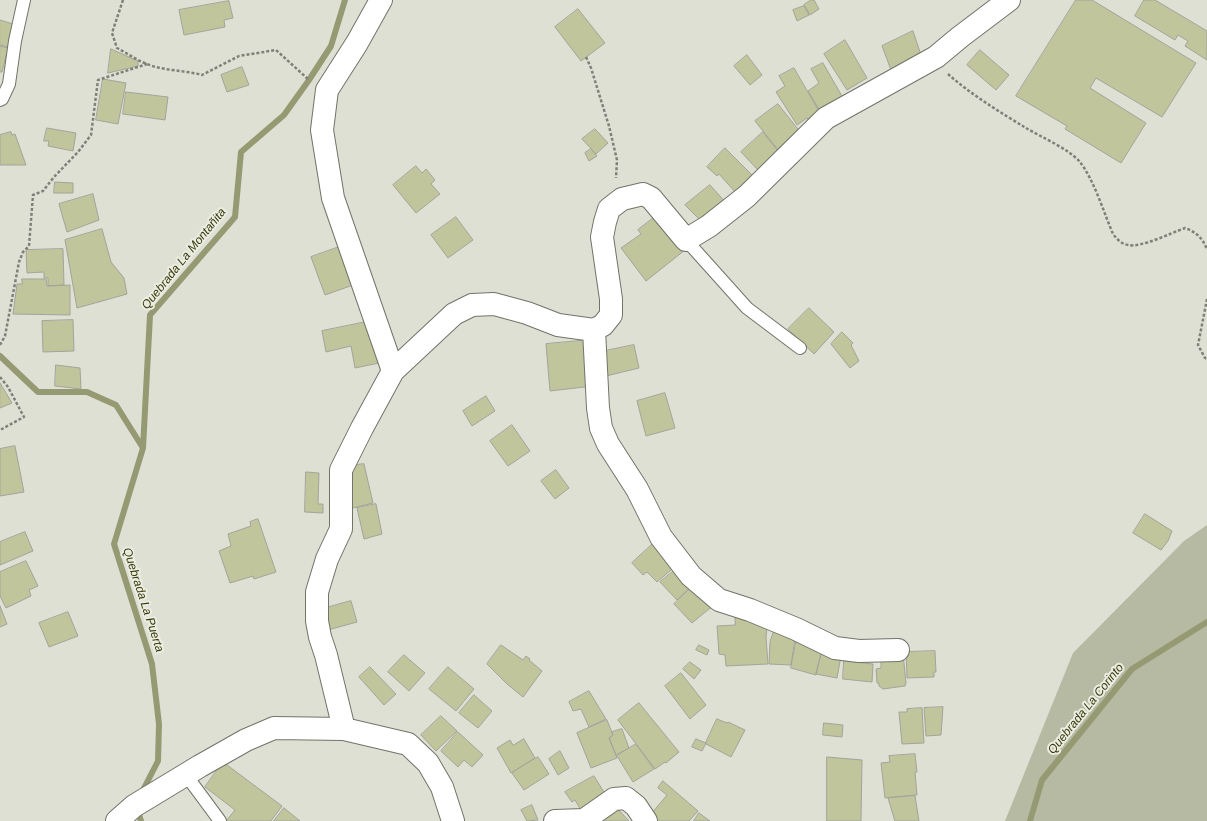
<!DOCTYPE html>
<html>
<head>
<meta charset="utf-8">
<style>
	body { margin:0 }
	canvas { display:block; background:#dee0d4 }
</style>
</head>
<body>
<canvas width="1207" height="821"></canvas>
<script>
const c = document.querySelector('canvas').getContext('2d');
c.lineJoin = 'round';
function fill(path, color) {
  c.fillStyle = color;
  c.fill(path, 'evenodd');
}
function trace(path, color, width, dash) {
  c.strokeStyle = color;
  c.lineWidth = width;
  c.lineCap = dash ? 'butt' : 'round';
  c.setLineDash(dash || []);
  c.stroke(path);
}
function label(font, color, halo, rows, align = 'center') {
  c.font = font + ' Helvetica,sans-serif';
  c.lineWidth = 4;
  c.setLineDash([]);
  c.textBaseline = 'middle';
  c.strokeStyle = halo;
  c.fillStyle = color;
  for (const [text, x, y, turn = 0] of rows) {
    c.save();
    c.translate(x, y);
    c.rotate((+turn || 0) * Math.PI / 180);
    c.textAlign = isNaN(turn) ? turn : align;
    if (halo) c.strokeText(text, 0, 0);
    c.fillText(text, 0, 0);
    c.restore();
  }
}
fill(new Path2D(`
	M 1207,525 L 1207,821 L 1005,821 L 1073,653 L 1184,541 Z`), '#b7baa2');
trace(new Path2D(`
	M 0,356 L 38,392 L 87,392 L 116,405 L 143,448 L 114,544 L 152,664 L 159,724 L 158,761 L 141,794
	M 143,448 L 150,315 L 235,217 L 241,152 L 284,115 L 309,80 L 331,46 L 345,0
	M 139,808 L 139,815 L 141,821
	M 1030,821 L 1042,780 L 1132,669 L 1207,622`), '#969a73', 6);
const building = new Path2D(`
	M 811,0 L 814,0 L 819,9 L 810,15 L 804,5 Z
	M 1076,0 L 1092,0 L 1196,63 L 1162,117 L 1096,78 L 1090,88 L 1146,123 L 1121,163 L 1065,129 L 1067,126 L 1016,96 Z
	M 1144,0 L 1155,0 L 1207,31 L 1207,60 L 1185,46 L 1188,41 L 1178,35 L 1175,40 L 1135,16 Z
	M 229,1 L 233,18 L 224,20 L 225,27 L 184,35 L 179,10 Z
	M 804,6 L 809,15 L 797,21 L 793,10 Z
	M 578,9 L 605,43 L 581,61 L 555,27 Z
	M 0,20 L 13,24 L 8,47 L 0,45 Z
	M 913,31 L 921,55 L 891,70 L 882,46 Z
	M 845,40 L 867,78 L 847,90 L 824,54 Z
	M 0,46 L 8,48 L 2,72 L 0,72 Z
	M 111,49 L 138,61 L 138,66 L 108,73 Z
	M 980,50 L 1009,75 L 996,90 L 967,65 Z
	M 747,55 L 762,75 L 750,85 L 734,66 Z
	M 823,63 L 843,98 L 821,113 L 808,91 L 819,83 L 811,69 Z
	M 242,67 L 249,85 L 227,92 L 221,75 Z
	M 794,68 L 820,113 L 809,121 L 807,118 L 797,125 L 776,92 L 785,86 L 779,76 Z
	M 103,79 L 126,83 L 118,124 L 96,120 Z
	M 126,92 L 168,97 L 165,120 L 123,114 Z
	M 778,104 L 801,133 L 778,150 L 755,121 Z
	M 47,128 L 76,133 L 73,151 L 48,146 L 49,141 L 44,141 Z
	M 595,129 L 608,143 L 596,154 L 582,139 Z
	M 11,132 L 12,135 L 15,134 L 26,165 L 0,165 L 0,135 Z
	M 763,132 L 778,151 L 758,170 L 741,152 Z
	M 725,148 L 754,177 L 737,194 L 719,174 L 717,176 L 707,167 Z
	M 591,149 L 597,156 L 589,161 L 585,153 Z
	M 416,166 L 422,173 L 426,169 L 435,180 L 431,184 L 440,194 L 416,213 L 393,185 Z
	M 55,182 L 73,183 L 73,193 L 54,193 Z
	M 710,185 L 727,204 L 703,223 L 685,205 Z
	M 93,194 L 99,220 L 67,232 L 59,204 Z
	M 656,216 L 685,250 L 646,281 L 621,248 L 641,234 L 638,230 Z
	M 456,217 L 473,240 L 448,258 L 431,235 Z
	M 102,229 L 111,262 L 124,278 L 127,294 L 77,308 L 65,240 Z
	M 342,246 L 356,284 L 325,295 L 311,257 Z
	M 63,249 L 64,285 L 48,286 L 48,278 L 44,278 L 44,272 L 27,273 L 26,250 Z
	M 22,279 L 46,279 L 47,286 L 70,285 L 70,315 L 13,314 L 17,284 L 22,284 Z
	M 809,308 L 834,332 L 814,354 L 788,329 Z
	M 73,320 L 74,351 L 43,352 L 42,321 Z
	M 371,321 L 379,363 L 355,368 L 351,346 L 326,352 L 322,331 Z
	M 842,332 L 853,343 L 851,345 L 859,361 L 850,368 L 831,344 Z
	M 590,340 L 593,386 L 550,391 L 546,344 Z
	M 634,345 L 639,368 L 606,376 L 600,352 Z
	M 56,365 L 80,368 L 81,389 L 55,386 Z
	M 0,383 L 12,403 L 0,408 Z
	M 665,393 L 675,428 L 646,436 L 637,401 Z
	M 486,396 L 495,411 L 472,426 L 463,411 Z
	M 512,425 L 530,451 L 508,466 L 490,441 Z
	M 15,446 L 24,492 L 0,496 L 0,449 Z
	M 364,464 L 373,503 L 349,509 L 349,466 Z
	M 556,470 L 569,488 L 555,499 L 541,481 Z
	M 306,472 L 319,473 L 318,504 L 323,504 L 323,513 L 305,512 Z
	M 376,504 L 382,534 L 364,539 L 357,508 Z
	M 1145,514 L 1172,531 L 1168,541 L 1161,550 L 1133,533 Z
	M 258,519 L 276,572 L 254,579 L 253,576 L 230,583 L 219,551 L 231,546 L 228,534 L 251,526 L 250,522 Z
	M 25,532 L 33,551 L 0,565 L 0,542 Z
	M 658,539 L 679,563 L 657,582 L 647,572 L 643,575 L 632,563 Z
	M 26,561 L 38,586 L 29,590 L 31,596 L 6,608 L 0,596 L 0,572 Z
	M 675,570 L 693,585 L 677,600 L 660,582 Z
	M 696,583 L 715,604 L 692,623 L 674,604 Z
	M 351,601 L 357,622 L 328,630 L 322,609 Z
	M 0,606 L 7,624 L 0,627 Z
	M 68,612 L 78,636 L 49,647 L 39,623 Z
	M 735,613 L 768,619 L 766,637 L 768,664 L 726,666 L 725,655 L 719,654 L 717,626 L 735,625 Z
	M 776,625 L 795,639 L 791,665 L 769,664 L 770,642 Z
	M 797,638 L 823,644 L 816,675 L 791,668 Z
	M 501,645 L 523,660 L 526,656 L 530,659 L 529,660 L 542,671 L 523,697 L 507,684 L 487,664 Z
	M 699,645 L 709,650 L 707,655 L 696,650 Z
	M 935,651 L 936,672 L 934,672 L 934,677 L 907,678 L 906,652 Z
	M 822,653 L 841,656 L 837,678 L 816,674 Z
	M 903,653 L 906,683 L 905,686 L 883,689 L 879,686 L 879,683 L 877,683 L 876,669 L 881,668 L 881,654 Z
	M 404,655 L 425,673 L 409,691 L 388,672 Z
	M 844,661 L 873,664 L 872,682 L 843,679 Z
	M 690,662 L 701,670 L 694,679 L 683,669 Z
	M 370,667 L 396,694 L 384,705 L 359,677 Z
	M 448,667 L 474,689 L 456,711 L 429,689 Z
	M 681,673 L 706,705 L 690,719 L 665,686 Z
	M 589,691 L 606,719 L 589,727 L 581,709 L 573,711 L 569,702 Z
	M 474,695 L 492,711 L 478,728 L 459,713 Z
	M 639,703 L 679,752 L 666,763 L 665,762 L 655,769 L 618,720 Z
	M 943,707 L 941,735 L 926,736 L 924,708 Z
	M 922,708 L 924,743 L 902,744 L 899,712 L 907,712 L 907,709 Z
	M 441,716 L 457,731 L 436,751 L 421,735 Z
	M 717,719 L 727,723 L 728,722 L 745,730 L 731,757 L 706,744 L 706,742 Z
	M 607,720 L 613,735 L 609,738 L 617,758 L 591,768 L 577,733 Z
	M 824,723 L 843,725 L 842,737 L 823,735 Z
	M 622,729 L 629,748 L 616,755 L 609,738 L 613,735 L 612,732 Z
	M 458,732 L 483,755 L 472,767 L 464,760 L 458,767 L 441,751 Z
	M 524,739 L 535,758 L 511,773 L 497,748 L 510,740 L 513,745 Z
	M 696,739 L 706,743 L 702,751 L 692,747 Z
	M 636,744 L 654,769 L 633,782 L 617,756 Z
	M 560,751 L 569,768 L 558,775 L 549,759 Z
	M 915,754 L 917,772 L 915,772 L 917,795 L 885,798 L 881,763 L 890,762 L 889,756 Z
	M 538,757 L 549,774 L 524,790 L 512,773 Z
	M 827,757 L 862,760 L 861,821 L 827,821 Z
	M 223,762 L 282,806 L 271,821 L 226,821 L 235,810 L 205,787 Z
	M 594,776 L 607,797 L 582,812 L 575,800 L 572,802 L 565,792 Z
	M 663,781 L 698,811 L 689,821 L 650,821 L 647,819 L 667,795 L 658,788 Z
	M 915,796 L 919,821 L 895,821 L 888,798 Z
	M 532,805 L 538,820 L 527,821 L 521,810 Z
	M 615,806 L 629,821 L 599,821 Z
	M 284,808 L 300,821 L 274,821 Z
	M 699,813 L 710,821 L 694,821 Z`);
fill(building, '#c0c59c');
trace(building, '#a3a49a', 1);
const lane = new Path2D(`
	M 0,100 L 2,99 L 9,84 L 15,41 L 24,0
	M 686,240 L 747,308 L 800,348
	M 186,775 L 220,821`);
const street = new Path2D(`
	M 381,0 L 357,43 L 327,90 L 322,130 L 333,198 L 393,371
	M 594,330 L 598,408 L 601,428 L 608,444 L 637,489 L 661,537 L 691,576 L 719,600 L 750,610 L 796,629 L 835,648 L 859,651 L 898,650
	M 344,729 L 326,655 L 320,637 L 317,621 L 317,592 L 327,559 L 341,529 L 341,470 L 362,428 L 393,371 L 454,314 L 472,305 L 494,304 L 527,313 L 558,325 L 594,330 L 603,325 L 611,315 L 611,299 L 602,237 L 605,222 L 609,209 L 622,199 L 643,194 L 651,198 L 686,240 L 709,226 L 747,196 L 826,118 L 936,57 L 960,37 L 1009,0
	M 117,821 L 134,806 L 200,766 L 246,740 L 274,728 L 344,729 L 408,744 L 428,763 L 442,787 L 453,821
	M 555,821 L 584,820 L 614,799 L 626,798 L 636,806 L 646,821`);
trace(lane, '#72746a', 14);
trace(street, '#72746a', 24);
trace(new Path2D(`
	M 123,0 L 112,33 L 117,48 C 127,53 136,60 147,64 C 164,71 184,70 202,75 L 239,56 L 276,50 L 309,80
	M 586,57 L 591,68 L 609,126 L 617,160 L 616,178
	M 948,74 C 969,93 1001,113 1026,128 C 1041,137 1069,149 1080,162 C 1094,180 1104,213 1113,234 C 1117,239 1121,244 1128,245 C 1141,248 1171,233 1185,228 C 1196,232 1203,238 1207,250
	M 1207,299 L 1198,345 L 1205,358 L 1207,359
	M 0,345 L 5,336 L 19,262 L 23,252 L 29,246 L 33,195 L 43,191 L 54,177 L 78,152 L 91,135 L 98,80 L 147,64
	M 0,377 L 8,387 L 24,417 L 0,430`), '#7f8078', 2.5, [3, 2]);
trace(lane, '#fff', 12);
trace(street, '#fff', 22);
label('italic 12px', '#383b0a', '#ebede2', [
	["Quebrada La Montañita",184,259,-51],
	["Quebrada La Puerta",143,600,72],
	["Quebrada La Corinto",1086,709,-51]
]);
</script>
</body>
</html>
